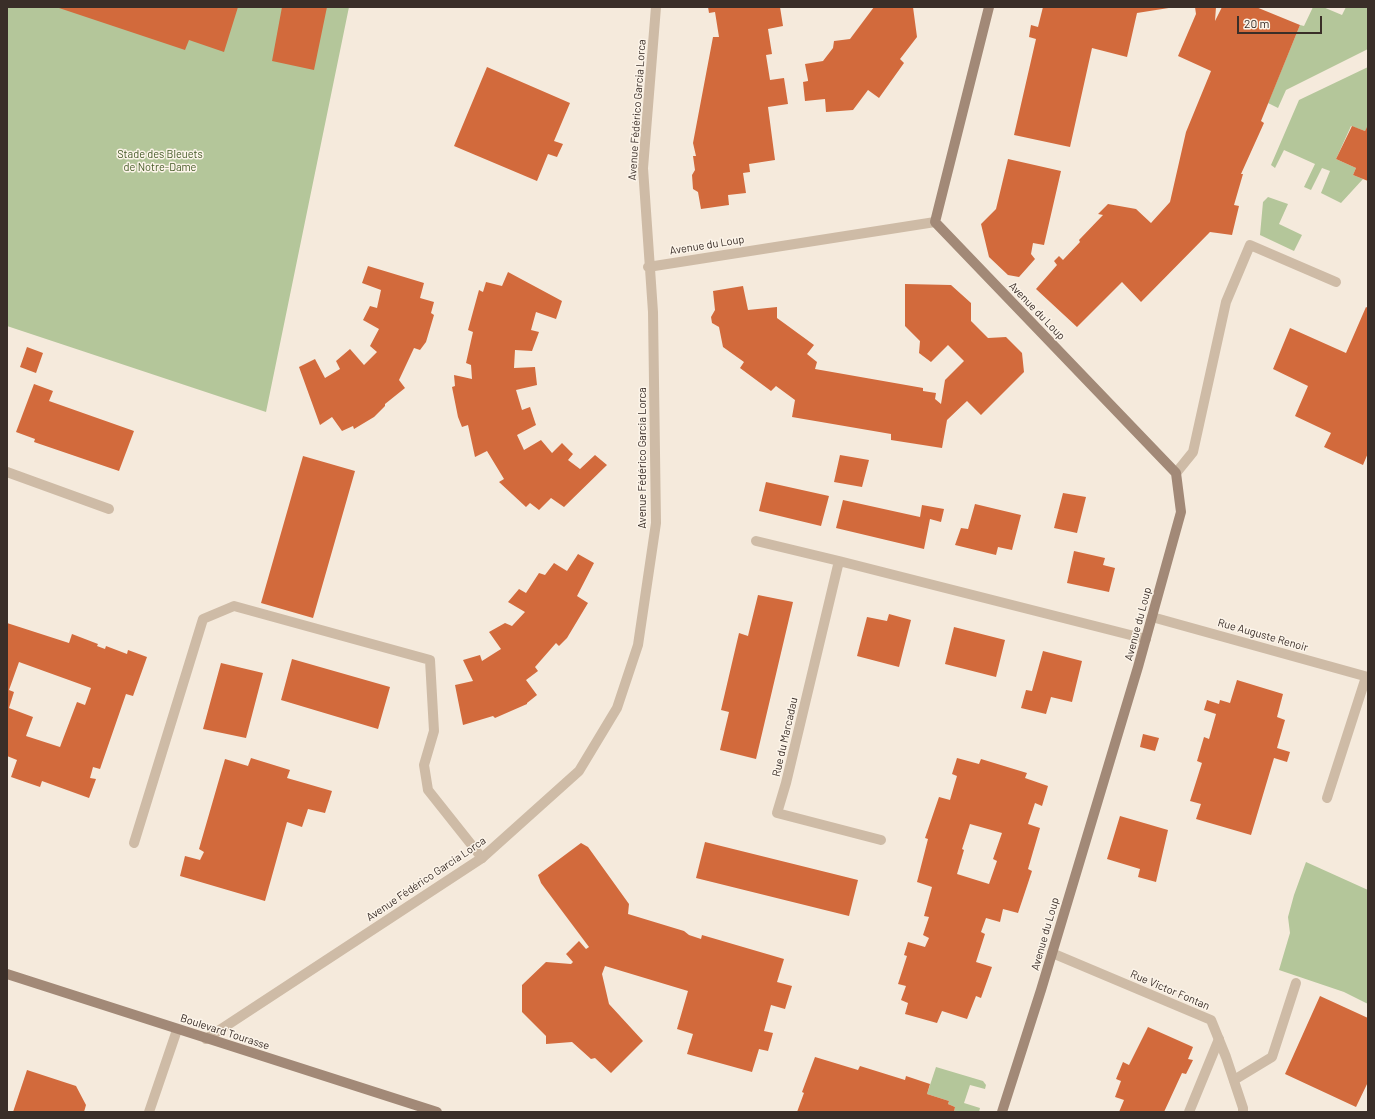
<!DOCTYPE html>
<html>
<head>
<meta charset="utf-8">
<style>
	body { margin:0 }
	#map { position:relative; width:1375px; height:1119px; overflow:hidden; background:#f5eadc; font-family:Barlow,sans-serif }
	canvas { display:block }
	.frame { position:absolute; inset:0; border:8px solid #3a2e28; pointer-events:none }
	.scale { position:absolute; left:1237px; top:16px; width:85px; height:18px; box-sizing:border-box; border:2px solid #3a2e28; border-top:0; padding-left:5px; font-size:12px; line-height:14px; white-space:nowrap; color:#3a2e28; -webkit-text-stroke:3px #fcf4e9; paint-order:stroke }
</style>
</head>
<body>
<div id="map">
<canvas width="1375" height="1119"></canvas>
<div class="frame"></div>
<div class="scale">20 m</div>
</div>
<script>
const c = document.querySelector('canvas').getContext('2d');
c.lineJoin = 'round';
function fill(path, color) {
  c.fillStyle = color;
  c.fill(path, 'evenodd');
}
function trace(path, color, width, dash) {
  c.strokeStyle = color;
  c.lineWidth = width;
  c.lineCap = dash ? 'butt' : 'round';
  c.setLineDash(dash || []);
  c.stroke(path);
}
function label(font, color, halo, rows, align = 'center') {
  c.font = font + ' Barlow,sans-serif';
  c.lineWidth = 3;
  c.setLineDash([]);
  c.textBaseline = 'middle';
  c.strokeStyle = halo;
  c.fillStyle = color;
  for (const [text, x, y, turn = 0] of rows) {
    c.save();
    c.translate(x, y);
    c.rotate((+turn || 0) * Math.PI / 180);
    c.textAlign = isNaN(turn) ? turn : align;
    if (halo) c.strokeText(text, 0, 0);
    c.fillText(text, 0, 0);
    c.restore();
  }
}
fill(new Path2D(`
	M 7,7 L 349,7 L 266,412 L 7,326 Z
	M 1313,7 L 1323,7 L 1342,15 L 1346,7 L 1368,7 L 1368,49 L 1286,90 L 1278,108 L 1268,103 L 1300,25 L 1304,26 Z
	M 1368,67 L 1368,126 L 1365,131 L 1351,126 L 1336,159 L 1356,168 L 1353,175 L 1363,179 L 1341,203 L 1321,193 L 1330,171 L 1322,168 L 1311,190 L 1304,187 L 1315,164 L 1284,150 L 1275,168 L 1271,165 L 1299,100 Z
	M 1268,197 L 1288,204 L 1279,224 L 1302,235 L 1294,251 L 1260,235 L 1263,202 Z
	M 1306,862 L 1368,890 L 1368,1004 L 1344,992 L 1279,970 L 1290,933 L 1288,917 L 1294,895 Z
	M 936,1067 L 983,1081 L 986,1085 L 985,1089 L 970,1085 L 964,1103 L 980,1108 L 979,1112 L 954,1112 L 955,1107 L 948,1104 L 949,1101 L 927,1094 Z`), '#b4c69a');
fill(new Path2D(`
	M 56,7 L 238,7 L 224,52 L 189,40 L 185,50 Z
	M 282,7 L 327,7 L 314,70 L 272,61 Z
	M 708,7 L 780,7 L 783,26 L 768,29 L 772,54 L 766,55 L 770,80 L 784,78 L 788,104 L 768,107 L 775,160 L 749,164 L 750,172 L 743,173 L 746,193 L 728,195 L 729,205 L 701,209 L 698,192 L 693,189 L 692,175 L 695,170 L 693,156 L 696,156 L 693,143 L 713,37 L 719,37 L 715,12 L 709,13 Z
	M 874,7 L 913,7 L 917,37 L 900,59 L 904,63 L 879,98 L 868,90 L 853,110 L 826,112 L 825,99 L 805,101 L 803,82 L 808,81 L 808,80 L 805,64 L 823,61 L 833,48 L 834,41 L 850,39 Z
	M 1043,7 L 1175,7 L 1137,13 L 1127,57 L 1092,48 L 1070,147 L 1014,135 L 1036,39 L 1029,37 L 1031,25 L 1038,27 Z
	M 1195,7 L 1216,7 L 1215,21 L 1222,7 L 1256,7 L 1300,25 L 1261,121 L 1264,123 L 1241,174 L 1243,174 L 1234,205 L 1239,206 L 1232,235 L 1210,232 L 1141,302 L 1122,282 L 1077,327 L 1036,289 L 1057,265 L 1054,261 L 1059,256 L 1063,260 L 1080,242 L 1079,240 L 1103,215 L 1098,214 L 1108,204 L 1136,209 L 1151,223 L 1170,202 L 1186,132 L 1211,71 L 1178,56 L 1196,14 Z
	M 487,67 L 570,103 L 554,141 L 563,144 L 557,157 L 548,154 L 537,181 L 454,146 Z
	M 1368,125 L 1368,181 L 1353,175 L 1356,168 L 1336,159 L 1352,126 L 1365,131 Z
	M 1008,159 L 1061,171 L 1044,245 L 1033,243 L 1031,254 L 1035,259 L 1019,277 L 1008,275 L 989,257 L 981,224 L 996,209 Z
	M 368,266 L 424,283 L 420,298 L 434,302 L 431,313 L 434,315 L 426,342 L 420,350 L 414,348 L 399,380 L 405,388 L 385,404 L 385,406 L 374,417 L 354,429 L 353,426 L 342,431 L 332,417 L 320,425 L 299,367 L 315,359 L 325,378 L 340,369 L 336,361 L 350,349 L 364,365 L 377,352 L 370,346 L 379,329 L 363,320 L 370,306 L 377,308 L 381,290 L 362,283 Z
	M 508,272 L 562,301 L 556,319 L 536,312 L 531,330 L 539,332 L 532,351 L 515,350 L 514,368 L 535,367 L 537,385 L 516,390 L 522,410 L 530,407 L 536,425 L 517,435 L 524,450 L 541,440 L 552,453 L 562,443 L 573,454 L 568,460 L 580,469 L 595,455 L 607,465 L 564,507 L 551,498 L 539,510 L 530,503 L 526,507 L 499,482 L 504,479 L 487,451 L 475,457 L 468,425 L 462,427 L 458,417 L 452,387 L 455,386 L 454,375 L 472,379 L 471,365 L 466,363 L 473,332 L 468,330 L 479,290 L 483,292 L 486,282 L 502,286 Z
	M 905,284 L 951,285 L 971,303 L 971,321 L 988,338 L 1006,337 L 1022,353 L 1024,372 L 981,415 L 967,401 L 947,420 L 942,448 L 891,440 L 891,434 L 792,417 L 795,400 L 776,386 L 771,391 L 740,368 L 744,362 L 723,347 L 719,327 L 712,323 L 711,317 L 715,310 L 713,291 L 743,286 L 748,310 L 777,307 L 777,318 L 814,345 L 807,354 L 817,362 L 815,369 L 923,388 L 923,391 L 936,393 L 935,399 L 941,404 L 945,380 L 964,361 L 948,345 L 931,362 L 919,353 L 920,341 L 905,326 Z
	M 1366,307 L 1368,308 L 1368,453 L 1363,465 L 1324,447 L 1331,433 L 1295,416 L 1308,386 L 1273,369 L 1290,328 L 1346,353 Z
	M 27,347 L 43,353 L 36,373 L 20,367 Z
	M 34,384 L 53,391 L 49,401 L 134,431 L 119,471 L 34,442 L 35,439 L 16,432 Z
	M 840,455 L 869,460 L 862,487 L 834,482 Z
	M 303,456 L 355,471 L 313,618 L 261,603 Z
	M 766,482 L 829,496 L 821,526 L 759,511 Z
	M 1063,493 L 1086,497 L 1077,533 L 1054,528 Z
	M 843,500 L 920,517 L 922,505 L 944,509 L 941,522 L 930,519 L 924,549 L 836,528 Z
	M 975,504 L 1021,515 L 1012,550 L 998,547 L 996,555 L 955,545 L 961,528 L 968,529 Z
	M 1074,551 L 1105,558 L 1103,565 L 1115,568 L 1109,592 L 1067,583 Z
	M 578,554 L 594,563 L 577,596 L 588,603 L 567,638 L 559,646 L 556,643 L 535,667 L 538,671 L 526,680 L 537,695 L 527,703 L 527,704 L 495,718 L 493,716 L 463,725 L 455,685 L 473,681 L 463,660 L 480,655 L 482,661 L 501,649 L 489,632 L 505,623 L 512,626 L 525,612 L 508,602 L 519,589 L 526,593 L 539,573 L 545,575 L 554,563 L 567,571 Z
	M 758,595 L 793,602 L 756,759 L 720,750 L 729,712 L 721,710 L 739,633 L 748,636 Z
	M 889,614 L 911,620 L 899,667 L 857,656 L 867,617 L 887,621 Z
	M 7,623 L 69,643 L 72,634 L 98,644 L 97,646 L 105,649 L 106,646 L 127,654 L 128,650 L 147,657 L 133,696 L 126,694 L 100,769 L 93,767 L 90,778 L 96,779 L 89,798 L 42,781 L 40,787 L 11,777 L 17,760 L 7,756 ZM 19,662 L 91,688 L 85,705 L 77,702 L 60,747 L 26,736 L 33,717 L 9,708 L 14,692 L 9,690 Z
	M 954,627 L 1005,640 L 996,677 L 945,664 Z
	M 1043,651 L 1082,661 L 1072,702 L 1051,697 L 1046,714 L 1021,708 L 1026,690 L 1032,691 Z
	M 292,659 L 390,687 L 378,729 L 281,700 Z
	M 221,663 L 263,673 L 246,738 L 203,729 Z
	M 1237,680 L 1283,694 L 1277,717 L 1285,720 L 1277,748 L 1290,752 L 1287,762 L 1274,758 L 1251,835 L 1196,819 L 1201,804 L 1190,801 L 1202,763 L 1197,761 L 1204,737 L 1209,739 L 1216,714 L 1204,710 L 1207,700 L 1219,704 L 1220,700 L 1230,703 Z
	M 1143,734 L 1159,738 L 1155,751 L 1140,747 Z
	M 251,758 L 290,770 L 287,778 L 332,791 L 325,813 L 308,809 L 302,827 L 287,822 L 265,901 L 180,876 L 185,856 L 200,860 L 204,852 L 199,849 L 225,759 L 248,766 Z
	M 957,758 L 979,764 L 981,759 L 1027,773 L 1025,778 L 1048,786 L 1042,806 L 1035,803 L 1028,824 L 1040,828 L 1028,869 L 1032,871 L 1018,913 L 1003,909 L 1000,922 L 986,918 L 981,932 L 985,934 L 976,962 L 992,967 L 981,998 L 976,996 L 967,1019 L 942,1011 L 937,1023 L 905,1014 L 908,1003 L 901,1000 L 906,986 L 898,984 L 907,956 L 904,955 L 908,942 L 925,947 L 929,938 L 923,935 L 929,917 L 924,916 L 932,887 L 917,882 L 928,839 L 925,838 L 939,797 L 950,800 L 957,776 L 952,774 ZM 970,824 L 1002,833 L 993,859 L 997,861 L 989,884 L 957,874 L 964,850 L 962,849 Z
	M 1120,816 L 1168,830 L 1156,882 L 1138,877 L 1140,869 L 1107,859 Z
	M 705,842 L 858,880 L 849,916 L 696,878 Z
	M 581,843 L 588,847 L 629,904 L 628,914 L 684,931 L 689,935 L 701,939 L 702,935 L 784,959 L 777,982 L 792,986 L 785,1009 L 771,1005 L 764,1031 L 773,1033 L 768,1051 L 759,1049 L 752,1072 L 687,1054 L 693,1034 L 677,1029 L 688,991 L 605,966 L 602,974 L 609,1004 L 643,1041 L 611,1073 L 595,1058 L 591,1059 L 572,1042 L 546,1044 L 546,1036 L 522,1012 L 522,985 L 546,962 L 571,964 L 573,962 L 566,954 L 579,941 L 586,949 L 589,947 L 541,883 L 538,875 Z
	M 1320,996 L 1368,1018 L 1368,1082 L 1356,1107 L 1285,1074 Z
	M 1148,1027 L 1193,1047 L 1188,1059 L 1193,1060 L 1186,1074 L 1182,1073 L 1164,1112 L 1119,1112 L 1124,1100 L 1115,1097 L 1121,1081 L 1116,1079 L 1123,1062 L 1129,1065 Z
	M 815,1057 L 858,1070 L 860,1066 L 905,1080 L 906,1076 L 930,1084 L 927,1094 L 949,1101 L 948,1104 L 955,1107 L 954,1112 L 797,1112 L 804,1093 L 802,1092 Z
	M 27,1070 L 76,1086 L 86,1105 L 84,1112 L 13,1112 Z`), '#d26a3c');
trace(new Path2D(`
	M 7,472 L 109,509
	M 1176,473 L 1193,452 L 1226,302 L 1250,245 L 1336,282
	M 1327,798 L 1366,677
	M 134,843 L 203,619 L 234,606 L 430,660 L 434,731 L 424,765 L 428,790 L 482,858
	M 1234,1080 L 1272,1057 L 1296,983
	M 1189,1112 L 1219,1039`), '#cebba6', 10);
trace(new Path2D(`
	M 648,267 L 935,222
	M 756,541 L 839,561
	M 1152,617 L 1368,677
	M 881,840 L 777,813 L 786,783 L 839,561 L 1146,639
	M 1052,953 L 1211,1020 L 1226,1057 L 1243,1108 L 1243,1112
	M 206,1039 L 482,858 L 579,771 L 617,708 L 638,645 L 656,523 L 653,312 L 643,168 L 656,7
	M 149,1112 L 177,1030`), '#cebba6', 10);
trace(new Path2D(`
	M 989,7 L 935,222 L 1176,473 L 1181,512 L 1138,667 L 1041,990 L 1002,1112
	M 7,974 L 437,1112`), '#a28977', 10);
label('11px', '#3a2e28', '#fcf4e9', [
	["Avenue Fédérico Garcia Lorca",637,110,-86],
	["Avenue du Loup",707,245,-9],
	["Avenue du Loup",1037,311,46],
	["Avenue Fédérico Garcia Lorca",642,458,-90],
	["Avenue du Loup",1138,624,-75],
	["Rue Auguste Renoir",1263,635,16],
	["Rue du Marcadau",785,737,-77],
	["Avenue Fédérico Garcia Lorca",426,879,-34],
	["Avenue du Loup",1045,934,-74],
	["Rue Victor Fontan",1170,990,23],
	["Boulevard Tourasse",225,1032,18]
]);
label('11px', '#455b28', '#fcf4e9', [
	["Stade des Bleuets",160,154],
	["de Notre-Dame",160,167]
]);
</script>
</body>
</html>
